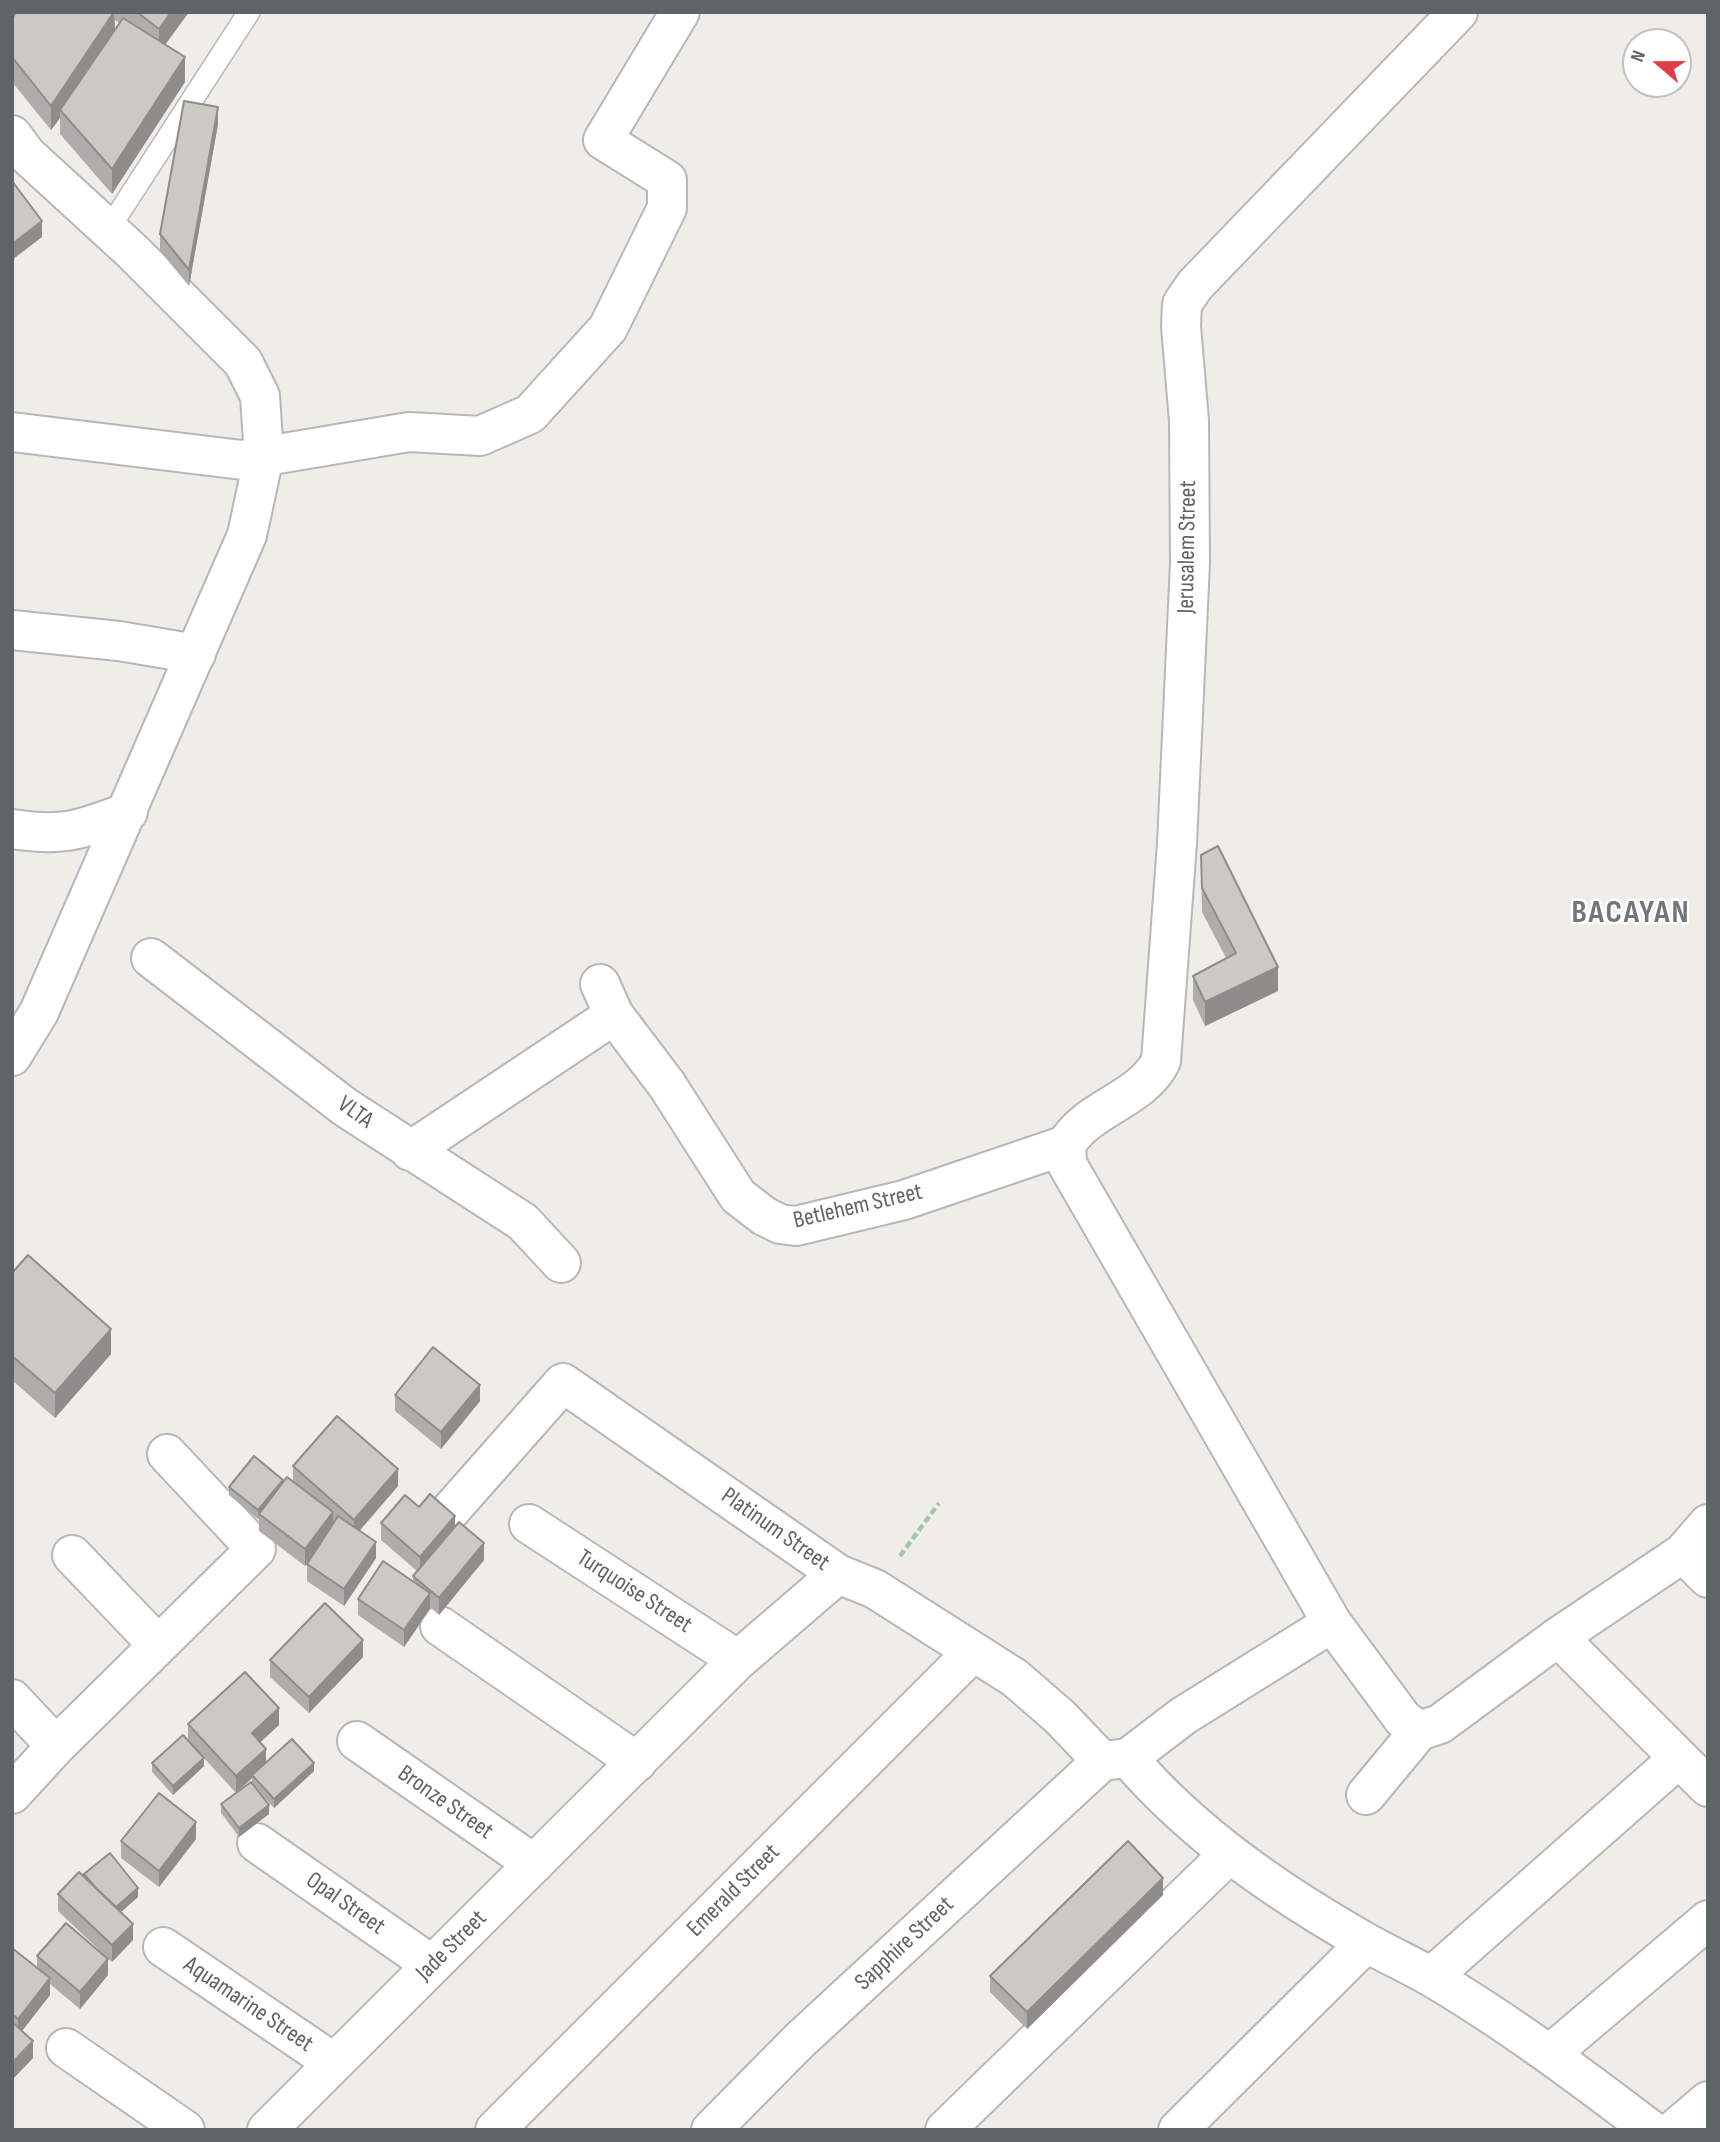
<!DOCTYPE html>
<html>
<head>
<meta charset="utf-8">
<style>
	body { margin:0 }
	#map { position:relative; width:1720px; height:2142px; overflow:hidden; background:#f0ede8; font-family:"Sofia Sans Condensed",sans-serif }
	canvas { display:block }
	.frame { position:absolute; inset:0; border:14px solid #5f6467; pointer-events:none }
	.north { position:absolute; left:1622px; top:28px; width:70px; height:70px; box-sizing:border-box; background:#fff; border:2px solid #bfc1c2; border-radius:50%; rotate:290deg; font-size:19px; font-weight:700; line-height:28px; text-align:center; color:#5f6467 }
	.north::after { content:''; display:block; margin:auto; width:24px; height:32px; background:#e03e46; clip-path:polygon(50% 0,100% 100%,50% 72%,0 100%) }
</style>
</head>
<body>
<div id="map">
<canvas width="1720" height="2142"></canvas>
<div class="frame"></div>
<div class="north">N</div>
</div>
<script>
const c = document.querySelector('canvas').getContext('2d');
c.lineJoin = 'round';
function trace(path, color, width, dash) {
  c.strokeStyle = color;
  c.lineWidth = width;
  c.lineCap = dash ? 'butt' : 'round';
  c.setLineDash(dash || []);
  c.stroke(path);
}
function fill(path, color) {
  c.fillStyle = color;
  c.fill(path, 'evenodd');
}
function label(font, color, halo, rows, align = 'center') {
  c.font = font + ' "Sofia Sans Condensed",sans-serif';
  c.lineWidth = 5;
  c.setLineDash([]);
  c.textBaseline = 'middle';
  c.strokeStyle = halo;
  c.fillStyle = color;
  for (const [text, x, y, turn = 0] of rows) {
    c.save();
    c.translate(x, y);
    c.rotate((+turn || 0) * Math.PI / 180);
    c.textAlign = isNaN(turn) ? turn : align;
    if (halo) c.strokeText(text, 0, 0);
    c.fillText(text, 0, 0);
    c.restore();
  }
}
const service = new Path2D(`
	M 108,230 L 249,12`);
const minor = new Path2D(`
	M 12,135 L 27,155 L 133,252 L 243,362 L 260,396 L 264,456 L 247,535 L 39,1012 L 12,1056
	M 12,432 L 242,460 L 409,432 L 480,436 L 530,414 L 608,328 L 667,208 L 667,180 L 603,140 L 680,12
	M 12,630 L 119,641 L 196,654
	M 12,829 C 65,837 79,830 128,812
	M 151,958 L 345,1107 L 523,1222 L 561,1263
	M 600,984 L 614,1015 L 667,1085 L 738,1196 L 764,1216 L 780,1224 L 796,1226 L 904,1200 L 1066,1145
	M 1066,1145 C 1088,1107 1141,1101 1161,1061 L 1177,843 L 1190,563 L 1189,421 L 1181,326 L 1182,304 L 1195,285 L 1458,12
	M 1066,1145 L 1067,1164 L 1332,1623 L 1403,1719 L 1419,1731
	M 410,1151 L 614,1015
	M 450,1511 L 563,1383 L 838,1574 L 875,1589 L 1015,1678 L 1060,1717 L 1102,1761
	M 529,1524 L 738,1660
	M 1683,1553 L 1708,1578
	M 72,1555 L 158,1645
	M 440,1626 L 637,1762
	M 1558,1637 L 1708,1787
	M 12,1699 L 56,1746
	M 357,1741 L 534,1864
	M 1128,1758 C 1194,1835 1279,1893 1367,1943 C 1388,1955 1411,1965 1433,1978 C 1509,2023 1580,2076 1651,2130
	M 1102,1761 L 1128,1758 L 1183,1716 L 1332,1623
	M 12,1794 L 56,1746 L 256,1549 L 167,1454
	M 1366,1795 L 1419,1731 L 1440,1724 L 1558,1637 L 1683,1553 L 1708,1524
	M 257,1843 L 432,1965
	M 163,1947 L 334,2063
	M 1431,1977 L 1679,1758
	M 66,2048 L 185,2130
	M 1550,2054 L 1708,1920
	M 267,2130 L 738,1660 L 838,1574
	M 495,2130 L 973,1652
	M 711,2130 L 799,2041 L 1102,1761
	M 945,2130 L 1229,1854
	M 1178,2130 L 1366,1943
	M 1674,2130 L 1708,2101`);
trace(service, '#b5b8bb', 24);
trace(minor, '#b5b8bb', 42);
trace(new Path2D(`
	M 900,1556 L 939,1503`), '#a1c9a7', 4.5, [7, 3.5]);
trace(service, '#fff', 21);
trace(minor, '#fff', 38);
fill(new Path2D(`
	M 12,12 L 189,12 L 165,45 L 185,82 L 112,194 L 60,134 L 60,118 L 51,130 L 12,82 ZM 115,20 L 119,23 L 115,29 Z
	M 218,124 L 189,286 L 160,251 L 160,234 Z
	M 1201,855 L 1278,991 L 1205,1026 L 1193,1000 L 1193,976 L 1226,958 L 1202,912 Z
	M 12,1273 L 111,1354 L 55,1418 L 12,1380 Z
	M 395,1395 L 480,1401 L 441,1449 L 395,1411 Z
	M 293,1466 L 398,1486 L 360,1530 L 376,1558 L 344,1606 L 307,1581 L 307,1564 L 305,1566 L 259,1531 L 259,1518 L 258,1519 L 229,1495 L 229,1487 L 293,1481 Z
	M 419,1507 L 455,1525 L 484,1560 L 439,1615 L 430,1607 L 430,1609 L 404,1647 L 358,1615 L 358,1599 L 413,1581 L 413,1576 L 417,1571 L 381,1540 L 381,1523 Z
	M 363,1657 L 309,1713 L 270,1677 L 270,1660 Z
	M 188,1724 L 279,1725 L 260,1742 L 266,1762 L 314,1771 L 274,1808 L 255,1788 L 269,1814 L 239,1837 L 221,1813 L 221,1804 L 236,1793 L 204,1758 L 204,1766 L 173,1795 L 152,1772 L 152,1763 L 188,1741 ZM 252,1778 L 252,1783 L 238,1791 Z
	M 196,1839 L 159,1887 L 121,1858 L 121,1841 Z
	M 84,1874 L 138,1897 L 121,1912 L 133,1940 L 112,1962 L 58,1911 L 58,1894 L 84,1877 Z
	M 1163,1895 L 1027,2029 L 990,1992 L 990,1976 Z
	M 12,1948 L 37,1968 L 37,1956 L 108,1975 L 80,2009 L 50,1984 L 50,1995 L 22,2031 L 33,2058 L 12,2080 Z`), '#afaca9');
fill(new Path2D(`
	M 114,12 L 115,36 L 60,110 L 60,118 L 51,130 L 51,106 Z
	M 171,12 L 189,12 L 159,53 L 159,29 Z
	M 185,57 L 185,82 L 112,194 L 112,169 Z
	M 218,107 L 218,124 L 189,286 L 189,270 Z
	M 42,221 L 42,237 L 12,260 L 12,244 Z
	M 1278,967 L 1278,991 L 1205,1026 L 1205,1002 Z
	M 111,1329 L 111,1354 L 55,1418 L 55,1393 Z
	M 480,1385 L 480,1401 L 441,1449 L 441,1432 Z
	M 398,1469 L 398,1486 L 354,1537 L 354,1520 Z
	M 283,1480 L 283,1488 L 259,1514 L 258,1519 L 258,1510 Z
	M 333,1512 L 333,1528 L 305,1566 L 305,1549 Z
	M 455,1516 L 455,1533 L 420,1574 L 420,1557 Z
	M 376,1542 L 376,1558 L 344,1606 L 344,1589 Z
	M 484,1543 L 484,1560 L 439,1615 L 439,1598 Z
	M 430,1593 L 430,1609 L 404,1647 L 404,1630 Z
	M 363,1640 L 363,1657 L 309,1713 L 309,1697 Z
	M 279,1708 L 279,1725 L 252,1750 L 252,1733 Z
	M 266,1749 L 266,1766 L 252,1775 L 252,1778 L 236,1793 L 236,1776 Z
	M 204,1758 L 204,1766 L 173,1795 L 173,1786 Z
	M 314,1763 L 314,1771 L 274,1808 L 274,1799 Z
	M 269,1805 L 269,1814 L 239,1837 L 239,1828 Z
	M 196,1822 L 196,1839 L 159,1887 L 159,1871 Z
	M 1163,1878 L 1163,1895 L 1027,2029 L 1027,2012 Z
	M 138,1888 L 138,1897 L 114,1918 L 114,1909 Z
	M 133,1924 L 133,1940 L 112,1962 L 112,1945 Z
	M 108,1959 L 108,1975 L 80,2009 L 80,1992 Z
	M 50,1978 L 50,1995 L 18,2036 L 18,2019 Z
	M 33,2041 L 33,2058 L 12,2080 L 12,2063 Z`), '#8f8c89');
const building = new Path2D(`
	M 16,12 L 114,12 L 51,106 L 12,57 L 12,19 Z
	M 137,12 L 171,12 L 159,29 Z
	M 123,18 L 185,57 L 112,169 L 60,110 Z
	M 184,101 L 218,107 L 189,270 L 160,234 Z
	M 12,181 L 42,221 L 12,244 Z
	M 1218,846 L 1278,967 L 1205,1002 L 1193,976 L 1236,953 L 1202,888 L 1201,855 Z
	M 28,1255 L 111,1329 L 55,1393 L 12,1356 L 12,1273 Z
	M 433,1347 L 480,1385 L 441,1432 L 395,1395 Z
	M 337,1416 L 398,1469 L 354,1520 L 293,1466 Z
	M 254,1456 L 283,1480 L 258,1510 L 229,1487 Z
	M 287,1477 L 333,1512 L 305,1549 L 259,1514 Z
	M 430,1494 L 455,1516 L 420,1557 L 381,1523 L 405,1495 L 419,1507 Z
	M 338,1516 L 376,1542 L 344,1589 L 307,1564 Z
	M 459,1522 L 484,1543 L 439,1598 L 413,1576 Z
	M 383,1561 L 430,1593 L 404,1630 L 358,1599 Z
	M 325,1603 L 363,1640 L 309,1697 L 270,1660 Z
	M 245,1672 L 279,1708 L 252,1733 L 266,1749 L 236,1776 L 188,1724 Z
	M 183,1735 L 204,1758 L 173,1786 L 152,1763 Z
	M 292,1739 L 314,1763 L 274,1799 L 252,1775 Z
	M 251,1782 L 269,1805 L 239,1828 L 221,1804 Z
	M 159,1793 L 196,1822 L 159,1871 L 121,1841 Z
	M 1128,1841 L 1163,1878 L 1027,2012 L 990,1976 Z
	M 110,1853 L 138,1888 L 116,1907 L 96,1888 L 84,1874 Z
	M 79,1872 L 133,1924 L 112,1945 L 58,1894 Z
	M 66,1923 L 108,1959 L 80,1992 L 37,1956 Z
	M 12,1948 L 50,1978 L 18,2019 L 12,2014 Z
	M 12,2022 L 33,2041 L 12,2063 Z`);
fill(building, '#ccc8c4');
trace(building, '#8f8c89', 2);
label('24px', '#5f6467', '#fff', [
	["Jerusalem Street",1188,547,-89],
	["VLTA",355,1113,35],
	["Betlehem Street",858,1207,-13],
	["Platinum Street",775,1530,35],
	["Turquoise Street",634,1592,33],
	["Bronze Street",445,1803,35],
	["Emerald Street",734,1891,-45],
	["Opal Street",345,1904,35],
	["Sapphire Street",905,1944,-43],
	["Jade Street",452,1946,-45],
	["Aquamarine Street",248,2005,34]
]);
c.letterSpacing = '2px';
label('bold 32px', '#707679', '#fff', [
	["BACAYAN",1631,914]
]);
c.letterSpacing = '0px';
</script>
</body>
</html>
